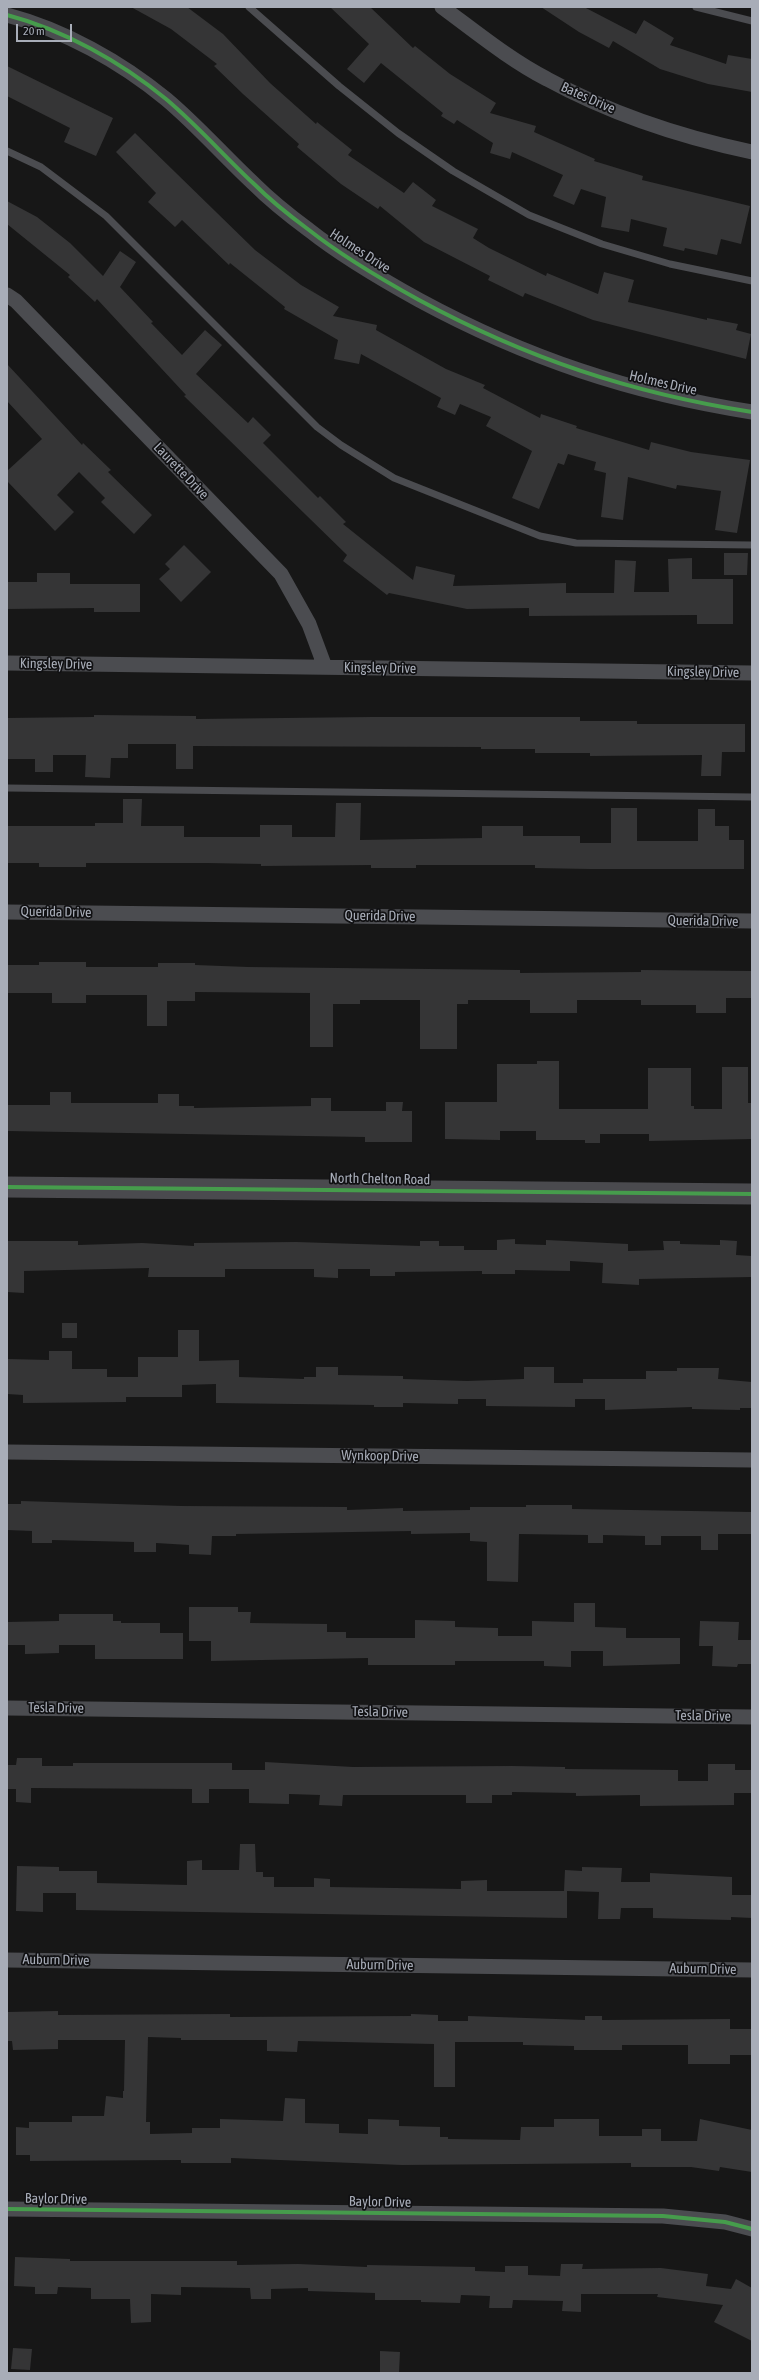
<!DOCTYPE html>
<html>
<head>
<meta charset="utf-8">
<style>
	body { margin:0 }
	#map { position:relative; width:759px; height:2380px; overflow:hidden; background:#171717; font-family:"Asap Condensed",sans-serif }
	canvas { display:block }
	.frame { position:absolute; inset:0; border:8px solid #a8adb8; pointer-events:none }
	.scale { position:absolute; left:16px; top:24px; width:56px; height:18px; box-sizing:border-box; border:2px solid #a8adb8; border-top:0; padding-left:5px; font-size:12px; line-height:14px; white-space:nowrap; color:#a8adb8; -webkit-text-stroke:3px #111113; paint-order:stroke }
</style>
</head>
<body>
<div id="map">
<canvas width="759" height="2380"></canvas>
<div class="frame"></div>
<div class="scale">20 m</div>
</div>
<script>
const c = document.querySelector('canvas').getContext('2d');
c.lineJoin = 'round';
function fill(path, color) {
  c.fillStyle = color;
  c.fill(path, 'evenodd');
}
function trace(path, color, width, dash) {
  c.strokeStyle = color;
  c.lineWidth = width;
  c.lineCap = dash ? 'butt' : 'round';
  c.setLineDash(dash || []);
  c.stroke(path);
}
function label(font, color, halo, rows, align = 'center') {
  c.font = font + ' "Asap Condensed",sans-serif';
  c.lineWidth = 3.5;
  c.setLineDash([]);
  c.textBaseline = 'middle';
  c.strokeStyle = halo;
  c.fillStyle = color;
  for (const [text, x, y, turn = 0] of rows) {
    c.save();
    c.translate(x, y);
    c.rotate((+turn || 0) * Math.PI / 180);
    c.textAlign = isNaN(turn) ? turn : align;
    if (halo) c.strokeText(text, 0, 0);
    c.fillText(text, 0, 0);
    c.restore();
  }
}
fill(new Path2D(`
	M 131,7 L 187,7 L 223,34 L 270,83 L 316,124 L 317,122 L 352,150 L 348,155 L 404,193 L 413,182 L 436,200 L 432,206 L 478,229 L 473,238 L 489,248 L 546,276 L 547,273 L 598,294 L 604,272 L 634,280 L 628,302 L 707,320 L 707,318 L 738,324 L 736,330 L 751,334 L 746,359 L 593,320 L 525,293 L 523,297 L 488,280 L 490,276 L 424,242 L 380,206 L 378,209 L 341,184 L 297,147 L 299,144 L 243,94 L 214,66 L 217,64 L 171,29 Z
	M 330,7 L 370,7 L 413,48 L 415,46 L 450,74 L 496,103 L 490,113 L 536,126 L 534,132 L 595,159 L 594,161 L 643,176 L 642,180 L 750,206 L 741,244 L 721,239 L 717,255 L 685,248 L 684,251 L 663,246 L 667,228 L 631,219 L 629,232 L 601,227 L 606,197 L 581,189 L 574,205 L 553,196 L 563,175 L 512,152 L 510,159 L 490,153 L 493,143 L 457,120 L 454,124 L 441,116 L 443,113 L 381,63 L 364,83 L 347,69 L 369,44 Z
	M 541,7 L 584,7 L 636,34 L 644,20 L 674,38 L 670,45 L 726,64 L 728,55 L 752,59 L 752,92 L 708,84 L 660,69 L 613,41 L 609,48 L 579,32 Z
	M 7,66 L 113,118 L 96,156 L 64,142 L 70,128 L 7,96 Z
	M 135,133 L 255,250 L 301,285 L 339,307 L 333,316 L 377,325 L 376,330 L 446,369 L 485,385 L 483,388 L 540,418 L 541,414 L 577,426 L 576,428 L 649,450 L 651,442 L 691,452 L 750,460 L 737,533 L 715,530 L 721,491 L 677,485 L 676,489 L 628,477 L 623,520 L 601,517 L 606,473 L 594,470 L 596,462 L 568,454 L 564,465 L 558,463 L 539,509 L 512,498 L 532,451 L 486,426 L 491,417 L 460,404 L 455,415 L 437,407 L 441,398 L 361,354 L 359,364 L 334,359 L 338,340 L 284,309 L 285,307 L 230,263 L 229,265 L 182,220 L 175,227 L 148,202 L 156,193 L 116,152 Z
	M 7,201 L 37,217 L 70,243 L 103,276 L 120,251 L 136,262 L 120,287 L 153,322 L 151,323 L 182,355 L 205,330 L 222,345 L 196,374 L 248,423 L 253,417 L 271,435 L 263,443 L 318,498 L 320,496 L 346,522 L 343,524 L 413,580 L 416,566 L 455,575 L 453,586 L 566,583 L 566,593 L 614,593 L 615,560 L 636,561 L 634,592 L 669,592 L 668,559 L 692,558 L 692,579 L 733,579 L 733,624 L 697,624 L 697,615 L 529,616 L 529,608 L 467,609 L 389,593 L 387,595 L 343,561 L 347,555 L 184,396 L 186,395 L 97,299 L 95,302 L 68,277 L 70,275 L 7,224 Z
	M 7,364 L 82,445 L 83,443 L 111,470 L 108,472 L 152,515 L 134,534 L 101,502 L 105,498 L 79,472 L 57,495 L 74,512 L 55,531 L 7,481 L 7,471 L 42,439 L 7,401 Z
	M 184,545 L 211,572 L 181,602 L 159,579 L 170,569 L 165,564 Z
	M 724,553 L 748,553 L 747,575 L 724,575 Z
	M 37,573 L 70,573 L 70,584 L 140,584 L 140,612 L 94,612 L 94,608 L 7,609 L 7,582 L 37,582 Z
	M 94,715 L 196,716 L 196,719 L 373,717 L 580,717 L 580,721 L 637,721 L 637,724 L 745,724 L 745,752 L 722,752 L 721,776 L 701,776 L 702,755 L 590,756 L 590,753 L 535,753 L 535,749 L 481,749 L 481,747 L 193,746 L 193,769 L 176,769 L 176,744 L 128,744 L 128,758 L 111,758 L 110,778 L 85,777 L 86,755 L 53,755 L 53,772 L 35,772 L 35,759 L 7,759 L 7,718 L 94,717 Z
	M 123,799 L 142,799 L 141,826 L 184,826 L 184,837 L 260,837 L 260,825 L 292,825 L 292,837 L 335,837 L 336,803 L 361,803 L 360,840 L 482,838 L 482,826 L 523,826 L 523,836 L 580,836 L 580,843 L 611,843 L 611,808 L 637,808 L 637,841 L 698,841 L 698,809 L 715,809 L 715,826 L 729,826 L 729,840 L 744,840 L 744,869 L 590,869 L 535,868 L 535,865 L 416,865 L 416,868 L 371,868 L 371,865 L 261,866 L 261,864 L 207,863 L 86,863 L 86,867 L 39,867 L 39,863 L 7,863 L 7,826 L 95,826 L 95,823 L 123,823 Z
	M 39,962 L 86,962 L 86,967 L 158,967 L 158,963 L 195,963 L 195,965 L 248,967 L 520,970 L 520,973 L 641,972 L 641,970 L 752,971 L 752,998 L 726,998 L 726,1013 L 696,1013 L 696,1005 L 641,1005 L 641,1000 L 577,1000 L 577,1013 L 530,1013 L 530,1000 L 468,1000 L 468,1004 L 457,1004 L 457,1049 L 420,1049 L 420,1000 L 360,1000 L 360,1004 L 333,1004 L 333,1047 L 310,1047 L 310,993 L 195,992 L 195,1001 L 167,1001 L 167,1026 L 147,1026 L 147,995 L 86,995 L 86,1003 L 52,1003 L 52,993 L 7,993 L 7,965 L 39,965 Z
	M 537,1061 L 559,1061 L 559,1109 L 648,1109 L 648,1068 L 691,1068 L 691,1106 L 694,1106 L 694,1109 L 722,1109 L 722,1067 L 748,1067 L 748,1103 L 752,1103 L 752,1139 L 649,1141 L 649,1134 L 600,1134 L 600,1143 L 585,1143 L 585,1140 L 536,1140 L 536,1131 L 500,1131 L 500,1140 L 445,1139 L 445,1102 L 497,1102 L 497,1064 L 537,1064 Z
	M 50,1092 L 71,1092 L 71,1103 L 158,1103 L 158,1094 L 179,1094 L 179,1106 L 194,1106 L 194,1108 L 311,1106 L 311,1098 L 331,1098 L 331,1111 L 386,1111 L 386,1102 L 403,1102 L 402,1111 L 412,1111 L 412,1142 L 365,1142 L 365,1137 L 7,1131 L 7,1105 L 50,1105 Z
	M 515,1239 L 515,1244 L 546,1245 L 546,1240 L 628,1244 L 628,1251 L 664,1250 L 663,1241 L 680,1241 L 680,1244 L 720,1245 L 720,1240 L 737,1241 L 736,1255 L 752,1256 L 752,1277 L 639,1279 L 639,1285 L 602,1283 L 603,1263 L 570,1261 L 570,1271 L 515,1270 L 515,1274 L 482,1274 L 482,1271 L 395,1272 L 395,1276 L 370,1276 L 370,1269 L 338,1269 L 338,1278 L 314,1277 L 314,1269 L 225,1269 L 225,1277 L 148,1277 L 149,1268 L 24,1271 L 24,1293 L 7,1292 L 7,1241 L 78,1241 L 78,1245 L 142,1243 L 194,1246 L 194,1243 L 296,1242 L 420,1246 L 420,1241 L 439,1241 L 439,1246 L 464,1246 L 464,1250 L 497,1250 L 497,1240 Z
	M 62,1323 L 77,1323 L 77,1338 L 62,1338 Z
	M 178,1330 L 199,1330 L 199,1361 L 239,1360 L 239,1377 L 304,1379 L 304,1377 L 316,1377 L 316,1367 L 338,1367 L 338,1375 L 403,1376 L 403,1379 L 467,1381 L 524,1379 L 524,1367 L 554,1367 L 554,1383 L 583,1383 L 583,1379 L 646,1379 L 646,1371 L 677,1371 L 677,1368 L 719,1368 L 718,1379 L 752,1382 L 752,1408 L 740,1408 L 740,1410 L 692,1409 L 692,1407 L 605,1410 L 605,1399 L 575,1399 L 575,1407 L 486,1406 L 486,1399 L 458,1399 L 458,1404 L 403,1403 L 403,1407 L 374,1407 L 374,1405 L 216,1403 L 216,1384 L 182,1385 L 182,1397 L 126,1397 L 126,1402 L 23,1403 L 23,1395 L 7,1394 L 7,1359 L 49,1360 L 49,1351 L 72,1351 L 72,1369 L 107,1369 L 107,1377 L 138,1377 L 138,1357 L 178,1357 Z
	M 21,1501 L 181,1506 L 347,1507 L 347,1510 L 403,1508 L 403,1511 L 470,1510 L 470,1507 L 526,1507 L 526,1505 L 572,1505 L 572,1509 L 752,1512 L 752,1534 L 718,1534 L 718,1550 L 701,1550 L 701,1536 L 661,1536 L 661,1545 L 645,1545 L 645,1536 L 603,1535 L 603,1543 L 588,1543 L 588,1535 L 519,1534 L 518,1582 L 487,1581 L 487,1542 L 470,1541 L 470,1533 L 411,1534 L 411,1531 L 236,1534 L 236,1536 L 212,1536 L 211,1555 L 189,1554 L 189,1545 L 156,1543 L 156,1552 L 134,1552 L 134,1542 L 52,1540 L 52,1543 L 32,1543 L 32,1531 L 7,1530 L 7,1504 L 21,1504 Z
	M 574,1603 L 595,1603 L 595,1627 L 626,1628 L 626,1638 L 680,1638 L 680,1664 L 603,1666 L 603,1651 L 571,1651 L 571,1667 L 544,1666 L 544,1661 L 455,1661 L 455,1665 L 368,1665 L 368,1658 L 211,1661 L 211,1641 L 189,1641 L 189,1607 L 238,1607 L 238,1612 L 251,1612 L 250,1623 L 327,1624 L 327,1632 L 346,1632 L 346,1638 L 415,1638 L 415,1620 L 455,1621 L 455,1627 L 498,1628 L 498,1636 L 532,1636 L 532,1621 L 574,1622 Z
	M 59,1614 L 113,1614 L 113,1621 L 121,1621 L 121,1623 L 160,1623 L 160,1633 L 183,1633 L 183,1659 L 95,1659 L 95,1645 L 59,1645 L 59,1653 L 25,1654 L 25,1645 L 7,1645 L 7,1622 L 59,1621 Z
	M 700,1621 L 739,1622 L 738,1640 L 752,1640 L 752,1664 L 738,1664 L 737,1667 L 712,1666 L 713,1646 L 699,1646 Z
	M 17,1758 L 42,1758 L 42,1766 L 73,1766 L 73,1763 L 232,1763 L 232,1770 L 265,1770 L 265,1762 L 353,1767 L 512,1766 L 565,1767 L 565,1769 L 678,1770 L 678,1781 L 708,1781 L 708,1764 L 735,1764 L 735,1770 L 752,1770 L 752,1793 L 734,1793 L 734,1805 L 640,1806 L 640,1795 L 576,1796 L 576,1793 L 512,1792 L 512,1795 L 492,1795 L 492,1803 L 466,1803 L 466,1795 L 343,1795 L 342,1806 L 319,1805 L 320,1795 L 289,1794 L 289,1804 L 249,1803 L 249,1789 L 209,1789 L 209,1803 L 192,1803 L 192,1789 L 31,1788 L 31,1803 L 16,1802 L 16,1789 L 7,1789 L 7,1765 L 16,1765 Z
	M 240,1844 L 255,1844 L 256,1872 L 263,1872 L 263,1877 L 274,1877 L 274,1887 L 314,1887 L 314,1878 L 330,1879 L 330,1887 L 461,1889 L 461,1881 L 487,1880 L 487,1891 L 564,1891 L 565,1870 L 582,1871 L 582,1867 L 622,1868 L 621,1882 L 650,1882 L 650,1873 L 732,1877 L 732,1895 L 752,1895 L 752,1918 L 731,1917 L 731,1920 L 653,1918 L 653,1908 L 621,1908 L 620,1919 L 598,1919 L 599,1892 L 567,1891 L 567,1918 L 76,1910 L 76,1893 L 43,1893 L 43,1912 L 16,1911 L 17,1866 L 59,1867 L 59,1871 L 97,1871 L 97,1883 L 187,1885 L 187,1861 L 202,1860 L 202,1870 L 239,1870 Z
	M 58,2011 L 58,2015 L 230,2014 L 230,2017 L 411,2016 L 411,2014 L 438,2015 L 438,2021 L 468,2021 L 468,2016 L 585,2020 L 585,2016 L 602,2016 L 602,2020 L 730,2019 L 730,2029 L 752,2029 L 752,2055 L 730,2055 L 730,2064 L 688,2064 L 688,2045 L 622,2045 L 622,2050 L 574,2050 L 574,2046 L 523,2045 L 523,2042 L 455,2042 L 455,2087 L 434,2087 L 434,2044 L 298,2041 L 297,2052 L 267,2051 L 267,2040 L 181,2040 L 181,2038 L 148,2037 L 146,2122 L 150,2122 L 150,2134 L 192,2133 L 192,2128 L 220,2128 L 220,2119 L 283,2121 L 285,2098 L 305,2099 L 305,2123 L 339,2124 L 339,2133 L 368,2134 L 368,2119 L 399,2120 L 399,2126 L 440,2127 L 440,2137 L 448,2137 L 448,2139 L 520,2140 L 521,2127 L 554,2127 L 554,2119 L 599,2119 L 599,2136 L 642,2136 L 642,2129 L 661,2129 L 661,2141 L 697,2141 L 700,2119 L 752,2130 L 752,2172 L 720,2167 L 719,2171 L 691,2167 L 631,2167 L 631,2163 L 402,2165 L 231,2158 L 231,2163 L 181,2163 L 181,2160 L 30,2161 L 30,2155 L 16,2155 L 16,2127 L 29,2128 L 29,2122 L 72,2122 L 72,2116 L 104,2116 L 106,2096 L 123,2098 L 123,2091 L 124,2091 L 125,2040 L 58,2040 L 58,2049 L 13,2050 L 12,2041 L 7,2041 L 7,2012 Z
	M 15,2257 L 70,2259 L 70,2261 L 237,2261 L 237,2265 L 298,2264 L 367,2267 L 367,2265 L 475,2267 L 475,2271 L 505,2272 L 505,2266 L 528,2266 L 528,2275 L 560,2276 L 561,2264 L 583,2264 L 582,2269 L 661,2268 L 708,2274 L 706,2286 L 731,2289 L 736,2279 L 752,2288 L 752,2341 L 714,2322 L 723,2305 L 657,2297 L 658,2294 L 581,2294 L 581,2312 L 562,2311 L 563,2301 L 513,2300 L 512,2308 L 489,2308 L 490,2296 L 461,2295 L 460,2303 L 421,2302 L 421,2300 L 375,2300 L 375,2293 L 308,2291 L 308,2288 L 271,2289 L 271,2299 L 251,2299 L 250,2288 L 181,2287 L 181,2295 L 151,2294 L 151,2322 L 131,2323 L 130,2299 L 91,2299 L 91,2288 L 58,2287 L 57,2294 L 35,2294 L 35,2287 L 14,2286 Z
	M 13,2348 L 32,2349 L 30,2370 L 11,2369 Z
	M 380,2351 L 400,2352 L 399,2373 L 380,2373 Z`), '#353536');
trace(new Path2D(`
	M 249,7 L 339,86 L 398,133 L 453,171 L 529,215 L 602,244 L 670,264 L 752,281
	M 696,7 L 752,21
	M 7,151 L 41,167 L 106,216 L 317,427 L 341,445 L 394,478 L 540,536 L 576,543 L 752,545
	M 7,788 L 752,797`), '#4b4c50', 7);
trace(new Path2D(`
	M 442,7 C 476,32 510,60 547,79 C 611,114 681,137 752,152
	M 7,15 C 64,30 121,62 166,99 C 197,125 224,156 253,183 C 270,200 290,216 309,230 C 343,257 381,279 419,300 C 526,358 631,393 752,412
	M 7,295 L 16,301 L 281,574 L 309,624 L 325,667
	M 7,663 L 752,673
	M 7,912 L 752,921
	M 7,1452 L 752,1460
	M 7,1708 L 752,1717
	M 7,1960 L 752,1970
	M 7,2209 L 663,2216 L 725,2222 L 752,2229`), '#4b4c50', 15);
trace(new Path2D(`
	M 7,1187 L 752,1194`), '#4a4a4e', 21);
trace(new Path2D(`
	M 7,15 C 64,30 121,62 166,99 C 197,125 224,156 253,183 C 270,200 290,216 309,230 C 343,257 381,279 419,300 C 526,358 631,393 752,412
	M 7,1187 L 752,1194
	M 7,2209 L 663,2216 L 725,2222 L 752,2229`), '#469c4c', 4);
label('14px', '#a8adb8', '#111113', [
	["Bates Drive",588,98,24],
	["Holmes Drive",360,251,33],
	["Holmes Drive",663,383,13],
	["Laurette Drive",181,471,46],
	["Kingsley Drive",56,664,1],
	["Kingsley Drive",380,668,1],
	["Kingsley Drive",703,672,1],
	["Querida Drive",56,912,1],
	["Querida Drive",380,916,1],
	["Querida Drive",703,921,1],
	["North Chelton Road",380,1179,1],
	["Wynkoop Drive",380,1456,1],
	["Tesla Drive",56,1708,1],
	["Tesla Drive",380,1712,1],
	["Tesla Drive",703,1716,1],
	["Auburn Drive",56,1960,1],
	["Auburn Drive",380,1965,1],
	["Auburn Drive",703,1969,1],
	["Baylor Drive",56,2199,1],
	["Baylor Drive",380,2202,1]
]);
</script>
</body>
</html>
